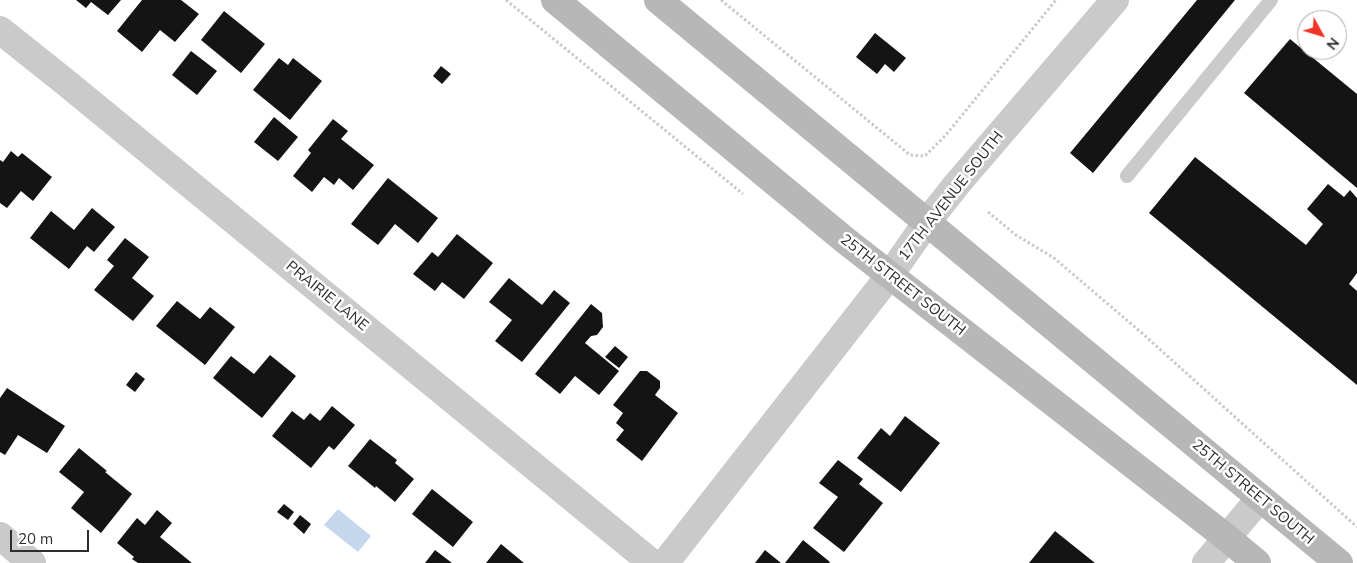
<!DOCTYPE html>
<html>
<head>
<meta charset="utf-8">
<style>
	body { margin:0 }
	#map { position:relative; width:1357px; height:563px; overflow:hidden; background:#fff; font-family:Mulish,sans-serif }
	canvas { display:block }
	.north { position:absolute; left:1297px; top:10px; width:50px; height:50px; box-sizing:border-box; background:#fff; border:1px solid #ababab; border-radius:50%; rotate:129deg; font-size:14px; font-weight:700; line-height:20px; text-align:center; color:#2d2d2d }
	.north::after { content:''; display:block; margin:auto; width:18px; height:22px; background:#f03424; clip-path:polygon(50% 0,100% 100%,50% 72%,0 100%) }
	.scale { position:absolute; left:10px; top:530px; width:79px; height:22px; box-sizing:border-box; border:2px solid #2d2d2d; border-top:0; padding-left:6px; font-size:15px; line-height:18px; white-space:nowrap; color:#2d2d2d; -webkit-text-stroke:4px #fff; paint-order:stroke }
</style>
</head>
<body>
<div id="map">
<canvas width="1357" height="563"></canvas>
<div class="north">N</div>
<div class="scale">20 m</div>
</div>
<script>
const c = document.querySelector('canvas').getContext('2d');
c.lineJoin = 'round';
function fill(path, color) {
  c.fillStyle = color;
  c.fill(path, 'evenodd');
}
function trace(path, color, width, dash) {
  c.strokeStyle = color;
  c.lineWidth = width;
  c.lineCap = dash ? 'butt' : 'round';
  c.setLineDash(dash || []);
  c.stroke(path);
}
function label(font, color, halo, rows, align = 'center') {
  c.font = font + ' Mulish,sans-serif';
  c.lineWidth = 5;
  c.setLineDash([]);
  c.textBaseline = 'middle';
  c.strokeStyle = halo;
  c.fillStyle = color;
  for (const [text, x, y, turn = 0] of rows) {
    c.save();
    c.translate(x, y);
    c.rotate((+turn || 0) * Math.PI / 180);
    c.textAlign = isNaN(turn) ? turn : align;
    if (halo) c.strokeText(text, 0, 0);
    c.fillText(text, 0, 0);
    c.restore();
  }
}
fill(new Path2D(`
	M 338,509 L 371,536 L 358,552 L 324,525 Z`), '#c4d7ed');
fill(new Path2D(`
	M 76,0 L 121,0 L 108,15 L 91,2 L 86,8 Z
	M 142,0 L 181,0 L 199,14 L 175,42 L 160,30 L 142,52 L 117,31 Z
	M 1197,0 L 1235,0 L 1093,173 L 1070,153 Z
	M 224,11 L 265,44 L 241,73 L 201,40 Z
	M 875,33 L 906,58 L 894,72 L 885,64 L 877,74 L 856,57 Z
	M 1290,39 L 1357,94 L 1357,188 L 1244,93 Z
	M 191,51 L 217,71 L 197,95 L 172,75 Z
	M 279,58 L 288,65 L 293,58 L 322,81 L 290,120 L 253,90 Z
	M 441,66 L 451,74 L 442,84 L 433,76 Z
	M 274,117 L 298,137 L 278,161 L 254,142 Z
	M 333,119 L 348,131 L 341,139 L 374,165 L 353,190 L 339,178 L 334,185 L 324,177 L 312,192 L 293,176 L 311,153 L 308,150 Z
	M 11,151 L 18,157 L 22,153 L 52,177 L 33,201 L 21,191 L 7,208 L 0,203 L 0,160 L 3,162 Z
	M 1195,157 L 1306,245 L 1323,224 L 1307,209 L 1328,184 L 1344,197 L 1350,190 L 1357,198 L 1357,273 L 1349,284 L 1357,291 L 1357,385 L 1149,213 Z
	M 388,178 L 438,218 L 418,243 L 395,224 L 378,245 L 351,224 Z
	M 92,208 L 115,227 L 94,252 L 87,246 L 69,269 L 30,238 L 51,211 L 74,230 Z
	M 457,234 L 493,263 L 464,299 L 442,282 L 435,291 L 413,274 L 432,252 L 438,257 Z
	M 125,238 L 149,257 L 132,278 L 154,296 L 133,321 L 94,290 L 114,266 L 107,260 Z
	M 509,278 L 542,305 L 554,290 L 570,303 L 522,362 L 495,341 L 512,320 L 489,302 Z
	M 177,301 L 200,319 L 210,307 L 235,327 L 205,365 L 156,326 Z
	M 591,304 L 602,313 L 603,327 L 597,335 L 591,336 L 585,343 L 619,371 L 599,395 L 575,376 L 560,394 L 535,374 Z
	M 615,346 L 628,357 L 619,368 L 605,357 Z
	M 270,355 L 296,376 L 262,418 L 213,378 L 231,356 L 254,374 Z
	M 640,371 L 647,371 L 660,381 L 660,388 L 655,395 L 678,413 L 642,461 L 616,440 L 624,430 L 616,423 L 623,413 L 613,405 Z
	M 136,372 L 145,379 L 135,392 L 126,385 Z
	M 7,388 L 65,426 L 47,453 L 18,435 L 5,455 L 0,452 L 0,398 Z
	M 332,406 L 355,425 L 334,450 L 329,446 L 311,468 L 272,436 L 292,411 L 304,420 L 310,413 L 320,421 Z
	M 905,416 L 940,443 L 901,492 L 857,458 L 881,428 L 890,436 Z
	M 370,439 L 397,460 L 395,463 L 414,479 L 395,502 L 376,486 L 375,488 L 348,466 Z
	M 79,448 L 107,471 L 105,472 L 132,494 L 101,533 L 71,508 L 84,492 L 59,472 Z
	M 838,460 L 863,479 L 859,484 L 883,503 L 844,552 L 813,528 L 838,497 L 819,483 Z
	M 432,489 L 473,522 L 453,547 L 412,514 Z
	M 284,504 L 294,512 L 288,520 L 277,512 Z
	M 157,510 L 172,523 L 160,537 L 192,563 L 138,563 L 132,559 L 134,557 L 117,543 L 137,518 L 145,525 Z
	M 300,515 L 311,524 L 304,534 L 293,524 Z
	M 1055,531 L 1095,563 L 1029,563 Z
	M 803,540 L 830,562 L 829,563 L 785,563 Z
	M 501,544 L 524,563 L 486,563 Z
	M 435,550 L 452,563 L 425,563 Z
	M 765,550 L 781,563 L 755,563 Z`), '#141414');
trace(new Path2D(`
	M 506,0 L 743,194
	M 721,0 L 910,155 L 925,156 L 945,136 L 1056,0
	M 988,212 L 1016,235 L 1054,258 L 1143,334 L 1357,527`), '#cacaca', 3, [2.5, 2.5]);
trace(new Path2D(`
	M 1127,176 L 1271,0`), '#cacaca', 14);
trace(new Path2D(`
	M 0,30 L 64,81 L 652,563
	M 0,536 L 32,563
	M 1206,563 L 1260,498`), '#cacaca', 28);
trace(new Path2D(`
	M 665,563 L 890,275 L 927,222 L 957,184 L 1115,0`), '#cacaca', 28);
trace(new Path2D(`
	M 555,0 L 846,241 L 1227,538 L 1257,563
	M 658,0 L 1339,563`), '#b7b7b7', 28);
label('15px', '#2d2d2d', '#fff', [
	["17TH AVENUE SOUTH",951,196,-52],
	["25TH STREET SOUTH",903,285,38],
	["PRAIRIE LANE",327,296,39],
	["25TH STREET SOUTH",1253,492,40]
]);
</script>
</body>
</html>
